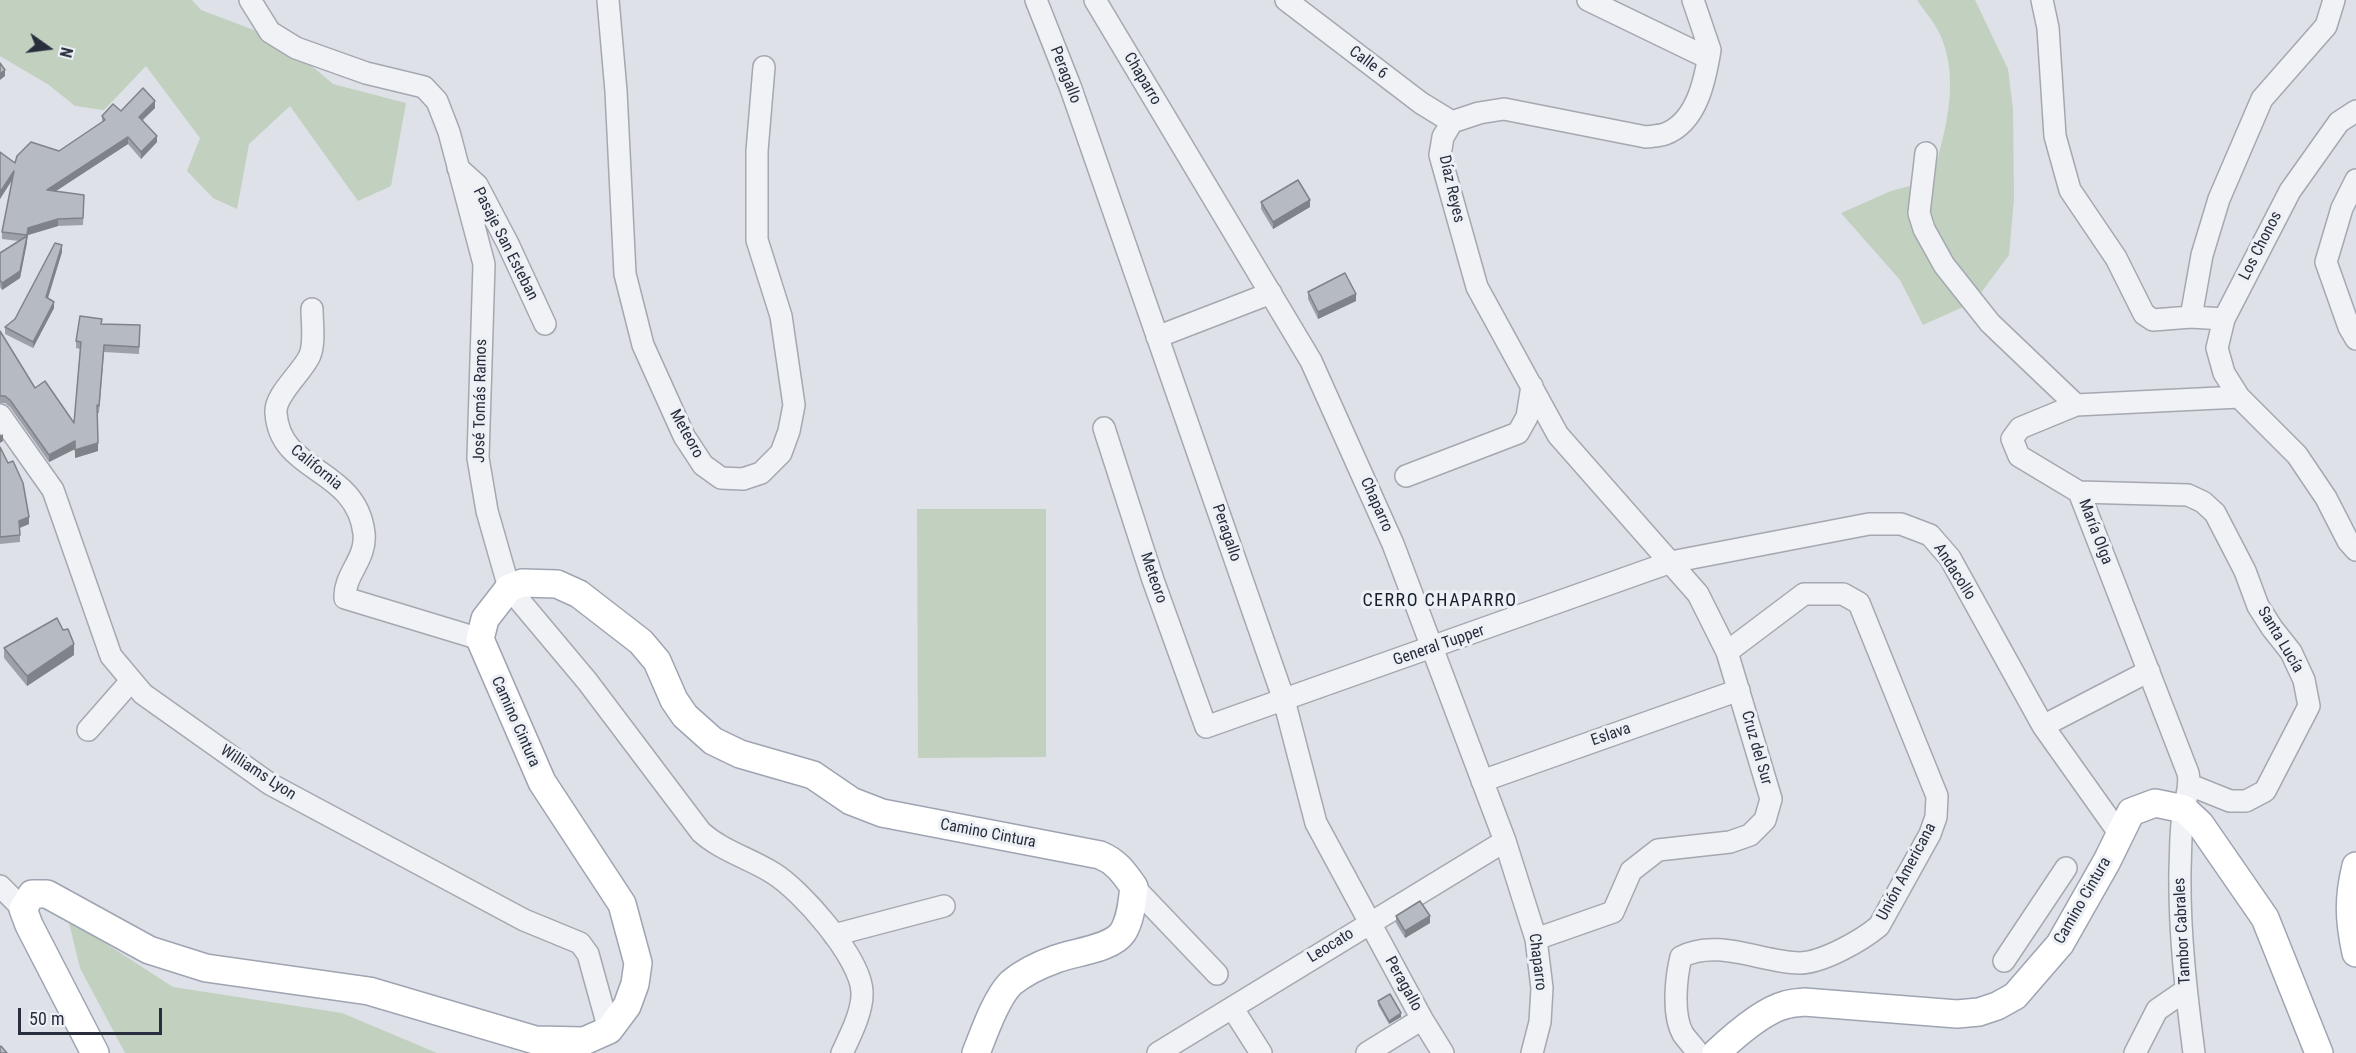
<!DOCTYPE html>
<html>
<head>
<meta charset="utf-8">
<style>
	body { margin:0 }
	#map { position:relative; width:2356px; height:1053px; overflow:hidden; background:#dee1e7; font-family:"Roboto Condensed",sans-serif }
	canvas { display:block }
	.north { position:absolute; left:18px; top:18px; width:60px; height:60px; -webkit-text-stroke:4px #edf0f5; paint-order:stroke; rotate:104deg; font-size:16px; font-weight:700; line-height:24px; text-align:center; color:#282e3d }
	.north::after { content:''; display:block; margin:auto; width:21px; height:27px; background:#282e3d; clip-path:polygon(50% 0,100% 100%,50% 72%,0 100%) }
	.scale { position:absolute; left:18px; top:1008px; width:144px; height:27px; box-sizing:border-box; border:3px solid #282e3d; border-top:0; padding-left:8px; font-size:18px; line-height:21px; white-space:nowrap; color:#282e3d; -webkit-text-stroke:4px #edf0f5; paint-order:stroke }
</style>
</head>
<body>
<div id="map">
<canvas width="2356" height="1053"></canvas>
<div class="north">N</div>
<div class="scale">50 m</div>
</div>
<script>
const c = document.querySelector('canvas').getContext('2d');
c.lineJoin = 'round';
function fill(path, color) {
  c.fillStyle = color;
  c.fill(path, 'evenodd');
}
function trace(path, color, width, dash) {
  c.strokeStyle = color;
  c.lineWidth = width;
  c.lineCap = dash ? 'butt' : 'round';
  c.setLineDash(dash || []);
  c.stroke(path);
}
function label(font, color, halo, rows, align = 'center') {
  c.font = font + ' "Roboto Condensed",sans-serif';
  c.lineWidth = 6;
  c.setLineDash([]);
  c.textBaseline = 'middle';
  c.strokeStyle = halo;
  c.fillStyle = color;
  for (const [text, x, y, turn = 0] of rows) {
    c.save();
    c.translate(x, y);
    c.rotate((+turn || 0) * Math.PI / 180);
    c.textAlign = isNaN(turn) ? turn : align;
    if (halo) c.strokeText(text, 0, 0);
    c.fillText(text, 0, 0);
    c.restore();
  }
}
fill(new Path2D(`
	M 0,0 L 192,0 L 201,10 L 254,30 L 294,51 L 333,84 L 406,103 L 391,186 L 358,201 L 290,106 L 249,144 L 237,209 L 213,198 L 187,171 L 200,138 L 146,66 L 104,110 L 75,106 L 49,85 L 0,56 Z
	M 1917,0 L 1975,0 L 2008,69 L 2013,109 L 2014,199 L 2009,255 L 1974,302 L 1923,325 L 1900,280 L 1841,213 L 1891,191 L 1932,180 C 1944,135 1960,85 1942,39 C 1937,25 1925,12 1917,0 Z
	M 917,509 L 1046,509 L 1046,757 L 918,758 Z
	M 68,919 L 173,987 L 342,1013 L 437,1053 L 125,1053 L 80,968 Z`), '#c2d0c0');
const minor = new Path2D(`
	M 250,0 L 270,32 L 296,48 L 366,73 L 424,87 L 437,101 L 449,132 L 484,264 L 478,458 L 487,511 L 509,588 L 587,681 L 701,832 C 722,851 749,858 773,873 C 801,890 861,958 862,992 C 863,1011 850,1036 842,1053
	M 608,0 L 616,91 L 625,274 L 643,345 L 684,436 L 703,465 L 721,478 L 743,479 L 761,473 L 781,453 L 789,431 L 794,405 L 781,316 L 757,240 L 757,151 L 764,67
	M 1036,0 L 1070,86 L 1284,700 L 1316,823 L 1422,1019 L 1443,1053
	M 1095,0 L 1311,361 L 1393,544 L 1505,841 L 1536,939 L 1542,988 L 1540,1022 L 1532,1053
	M 1286,0 L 1421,103 L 1452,122
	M 1588,0 L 1708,58
	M 2042,0 L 2048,28 L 2055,136 L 2070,190 L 2116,258 L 2144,314 L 2153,320 L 2191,317 L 2224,319
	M 2356,111 L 2339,122 L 2290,191 L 2224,319 L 2217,348 L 2224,373 L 2239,397 L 2297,455 L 2326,498 L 2348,541 L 2356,550
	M 1926,153 L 1919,213 L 1924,229 L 1944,265 L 1990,323 L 2076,405
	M 458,168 L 477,185 L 508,244 L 545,324
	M 2356,180 L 2342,208 L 2326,262 L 2349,327 L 2356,339
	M 312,309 C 312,323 315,342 310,355 C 303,372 274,395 276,413 C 280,474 356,467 364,533 C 367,559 344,574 345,598 L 480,639
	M 2191,317 L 2202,255 L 2219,199 L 2262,99 L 2326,26 L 2334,0
	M 1157,337 L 1271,293
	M 0,415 L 53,490 L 111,656 L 143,694 L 270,784 L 524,920 L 580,943 L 588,954 L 609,1030
	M 1104,428 L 1153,580 L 1206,727 L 1671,562 L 1869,524 L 1901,524 L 1930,535 L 1950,558 L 2043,726 L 2119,833
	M 1406,476 L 1518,433 L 1527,417 L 1532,386
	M 2079,492 L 2188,495 L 2203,502 L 2215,513 L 2245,571 L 2258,606 L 2272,628 L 2291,652 L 2304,680 L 2309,706 L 2265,791 L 2246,801 L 2230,801 L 2190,785
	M 2043,726 L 2149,671
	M 88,730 L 131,681
	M 1482,781 L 1739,690
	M 0,886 L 23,909
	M 1134,887 L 1217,974
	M 834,935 L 944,906
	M 1536,939 L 1613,912 L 1631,871 L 1658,850 L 1730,842 L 1750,835 L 1765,820 L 1771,799 L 1727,652 L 1698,594 L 1558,435 L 1477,287 L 1440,155 L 1443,137 L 1452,122 L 1479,113 L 1504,109 L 1646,137 C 1652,136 1659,136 1665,134 C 1697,122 1705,80 1710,50 L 1693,0
	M 2004,961 L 2066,868
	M 1233,1009 L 1261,1053
	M 1158,1053 L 1505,841
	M 1367,1053 L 1422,1019
	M 1698,1053 C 1694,1047 1688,1041 1683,1034 C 1672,1015 1676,977 1681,957 C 1717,938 1761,962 1799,963 C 1822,963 1861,941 1879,926 L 1930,834 L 1936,817 L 1937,796 L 1859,603 L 1843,594 L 1804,594 L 1727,652
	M 2135,1053 L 2157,1010 L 2186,990
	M 2194,1053 C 2186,992 2179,931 2180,869 C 2181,849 2180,829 2184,809 C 2186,796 2191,787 2188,773 L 2079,492 L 2019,456 L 2012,439 L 2020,428 L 2076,405 L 2239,397`);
const major = new Path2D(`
	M 2356,866 C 2348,899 2349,920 2356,953
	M 95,1053 L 29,925 L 23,909 L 32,894 L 47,894 L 149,950 L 206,968 L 369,991 L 535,1040 L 584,1041 L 609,1030 L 627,1006 L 635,984 L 638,963 L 622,904 L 542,782 L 480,639 L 485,619 L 509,588 L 522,583 L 557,584 L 579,594 L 641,642 L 657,661 L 674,700 L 685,716 L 713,741 L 740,754 L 813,775 L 851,801 L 882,813 L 1100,855 C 1117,862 1124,873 1134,887 C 1132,902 1131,919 1123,932 C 1112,949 1074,952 1056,959 C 1042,964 1023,973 1011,983 C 996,998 984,1033 976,1053
	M 1716,1053 C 1733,1037 1762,1011 1785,1005 C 1791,1003 1798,1003 1804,1002 L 1957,1014 L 1979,1012 L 1997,1006 L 2015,996 L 2060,944 L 2107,861 L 2131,812 L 2155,803 L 2184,809 L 2200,824 L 2265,918 L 2319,1053`);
trace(minor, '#a4a8b1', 24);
trace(major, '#9ea4b2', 30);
trace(minor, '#f1f2f5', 21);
trace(major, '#fff', 27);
fill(new Path2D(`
	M 155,108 L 143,120 L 157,142 L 141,159 L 128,144 L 55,191 L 84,195 L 83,225 L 58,226 L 28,235 L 20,278 L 2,290 L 0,287 L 0,253 L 19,241 L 2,239 L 2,232 L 12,180 L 0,199 L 0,152 L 15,163 L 59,151 L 102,122 L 102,116 L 121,111 Z
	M 1261,202 L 1310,207 L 1273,229 L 1261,209 Z
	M 62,252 L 48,298 L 54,308 L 33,348 L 5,334 L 5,327 L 15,319 Z
	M 1308,292 L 1356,301 L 1318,319 L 1308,299 Z
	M 102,324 L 140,325 L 139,354 L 104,352 L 99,413 L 97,413 L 98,451 L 75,458 L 75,449 L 49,462 L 10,407 L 5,403 L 0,403 L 0,331 L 35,388 L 74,423 L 80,349 L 76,348 L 76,341 Z
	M 0,447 L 29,524 L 20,528 L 20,542 L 0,544 Z
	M 4,648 L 74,655 L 27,686 L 4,658 Z
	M 1396,916 L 1430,923 L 1405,938 L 1396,923 Z
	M 1378,1001 L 1401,1017 L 1389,1024 L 1378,1005 Z`), '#9da0a8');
fill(new Path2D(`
	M 5,70 L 5,76 L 0,80 L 0,74 Z
	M 155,101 L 155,108 L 139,123 L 139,117 Z
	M 157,136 L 157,142 L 141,159 L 141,152 Z
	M 128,137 L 128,144 L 47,197 L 47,190 Z
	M 14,171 L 14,177 L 0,199 L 0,192 Z
	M 1310,200 L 1310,207 L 1273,229 L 1273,222 Z
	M 58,219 L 58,226 L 28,235 L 27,242 L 28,228 Z
	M 27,236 L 27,243 L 20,278 L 2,290 L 2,283 Z
	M 62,245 L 62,252 L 46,304 L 46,297 Z
	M 1356,294 L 1356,301 L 1318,319 L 1318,312 Z
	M 54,302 L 54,308 L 33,348 L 33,342 Z
	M 3,434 L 3,441 L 0,443 L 0,436 Z
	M 75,441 L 75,449 L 49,462 L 49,455 Z
	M 98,443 L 98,451 L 75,458 L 75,450 Z
	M 29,517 L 29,524 L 19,528 L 19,521 Z
	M 74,644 L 74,655 L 27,686 L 27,676 Z
	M 1430,916 L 1430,923 L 1405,938 L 1405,931 Z
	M 1401,1013 L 1401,1017 L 1389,1024 L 1389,1021 Z`), '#7f8288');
const building = new Path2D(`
	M 0,63 L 5,70 L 0,74 Z
	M 143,88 L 155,101 L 139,117 L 157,136 L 141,152 L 128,137 L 47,190 L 84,195 L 83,218 L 58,219 L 28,228 L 27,235 L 2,232 L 14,171 L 0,192 L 0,152 L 15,163 L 17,156 L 31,142 L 59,151 L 105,120 L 102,116 L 113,104 L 121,111 Z
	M 1298,180 L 1310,200 L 1273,222 L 1261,202 Z
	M 27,236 L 20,271 L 2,283 L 0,280 L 0,253 Z
	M 55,243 L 62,245 L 46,297 L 54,302 L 33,342 L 5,327 L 15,319 Z
	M 1345,273 L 1356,294 L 1318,312 L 1308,292 Z
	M 80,316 L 102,319 L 101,324 L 140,325 L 139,347 L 104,345 L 99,406 L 97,405 L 98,443 L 75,450 L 75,441 L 49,455 L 10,400 L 5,396 L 0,396 L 0,331 L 35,388 L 45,381 L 74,423 L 81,342 L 76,341 Z
	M 0,447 L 8,463 L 13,461 L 23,483 L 29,517 L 19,521 L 20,535 L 0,537 Z
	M 57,618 L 63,630 L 68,629 L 74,644 L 27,676 L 4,648 Z
	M 1420,901 L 1430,916 L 1405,931 L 1396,916 Z
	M 1390,994 L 1401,1013 L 1389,1021 L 1378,1001 Z
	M 1,1046 L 7,1053 L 0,1053 L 0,1047 Z`);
fill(building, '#b6bac3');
trace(building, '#7f8288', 1.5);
label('16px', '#282e3d', '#edf0f5', [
	["Calle 6",1368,63,37],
	["Peragallo",1065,75,69],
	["Chaparro",1142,79,59],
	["Díaz Reyes",1451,189,77],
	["Pasaje San Esteban",505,244,63],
	["Los Chonos",2261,246,-63],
	["José Tomás Ramos",481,401,-89],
	["Meteoro",686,434,61],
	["California",316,468,39],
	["Chaparro",1376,505,66],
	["María Olga",2095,532,69],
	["Peragallo",1226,533,71],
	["Andacollo",1954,572,57],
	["Meteoro",1153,578,71],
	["Santa Lucía",2280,640,59],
	["General Tupper",1439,646,-19],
	["Camino Cintura",515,722,66],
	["Eslava",1611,735,-19],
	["Cruz del Sur",1756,748,74],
	["Williams Lyon",258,773,33],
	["Camino Cintura",988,834,11],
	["Unión Americana",1907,872,-62],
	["Camino Cintura",2083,901,-60],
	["Tambor Cabrales",2183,931,-93],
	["Leocato",1331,946,-32],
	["Chaparro",1537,962,83],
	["Peragallo",1403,984,61]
]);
c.letterSpacing = '1.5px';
label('18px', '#1a1f2e', '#edf0f5', [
	["CERRO CHAPARRO",1440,601]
]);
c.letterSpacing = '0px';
</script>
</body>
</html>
